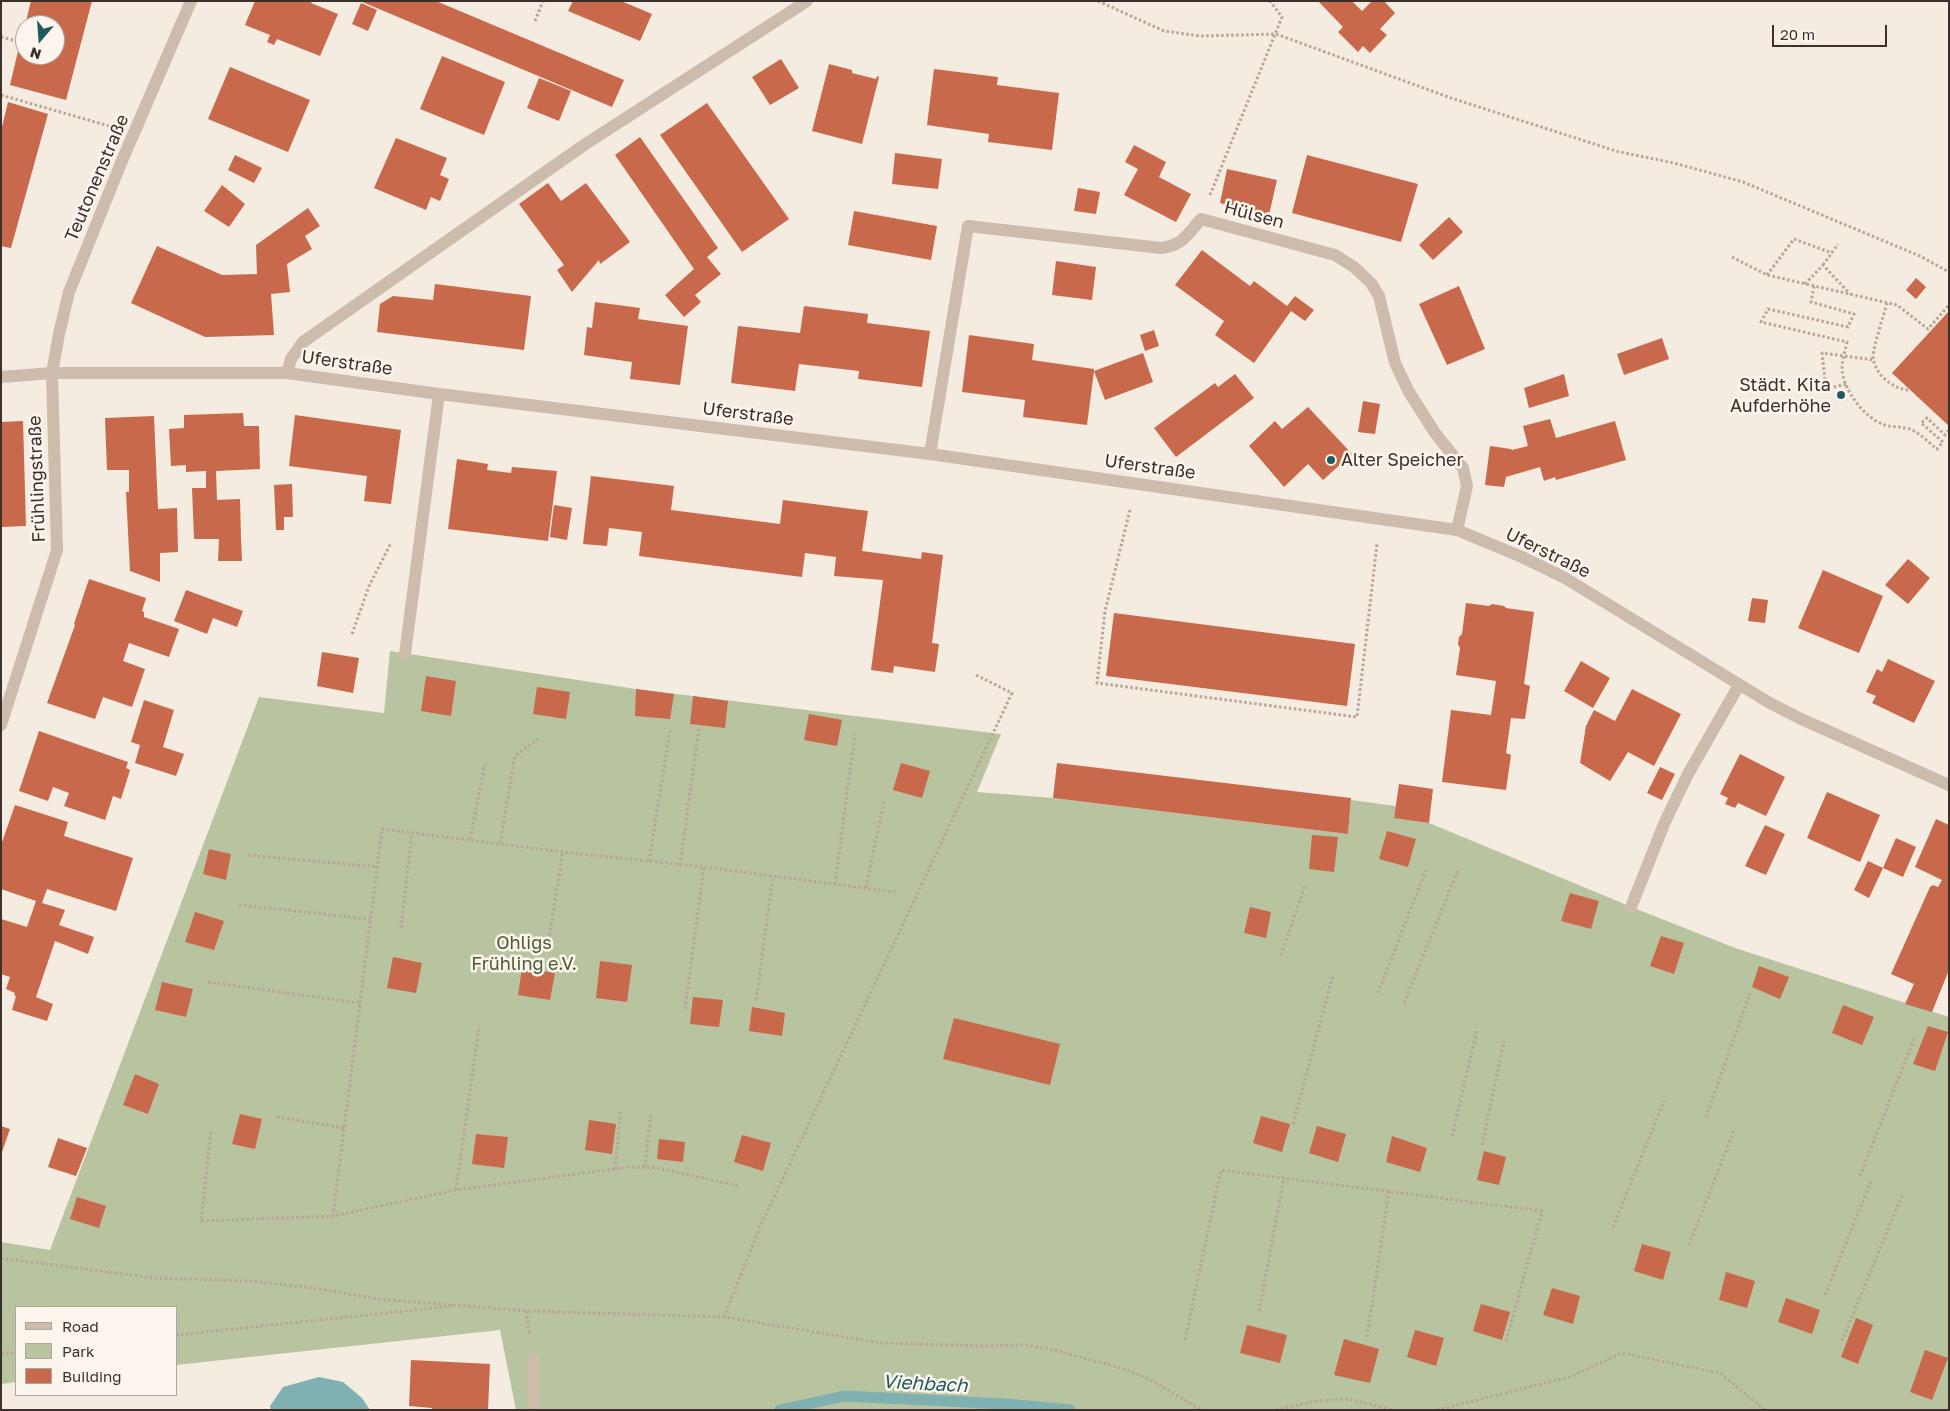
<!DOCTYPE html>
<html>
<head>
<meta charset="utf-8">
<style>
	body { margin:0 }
	#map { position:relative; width:1950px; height:1411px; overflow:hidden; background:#f4ebe1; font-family:"Golos Text",sans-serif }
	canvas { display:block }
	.frame { position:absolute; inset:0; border:2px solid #3b302b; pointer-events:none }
	.legend { position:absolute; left:15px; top:1306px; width:162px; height:90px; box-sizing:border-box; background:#fbf5ee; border:1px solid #aea6a0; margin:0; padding:6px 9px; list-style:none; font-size:15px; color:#3b302b }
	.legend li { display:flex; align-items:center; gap:10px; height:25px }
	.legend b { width:25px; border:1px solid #aea6a0 }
	.north { position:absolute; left:15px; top:15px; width:50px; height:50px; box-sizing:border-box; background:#fbf5ee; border:1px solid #aea6a0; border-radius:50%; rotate:198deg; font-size:14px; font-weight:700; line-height:20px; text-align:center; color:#3b302b }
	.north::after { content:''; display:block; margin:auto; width:18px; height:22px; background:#1f5a5e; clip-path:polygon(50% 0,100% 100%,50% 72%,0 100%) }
	.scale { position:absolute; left:1772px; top:25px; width:115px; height:22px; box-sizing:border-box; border:2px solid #3b302b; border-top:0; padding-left:6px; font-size:15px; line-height:18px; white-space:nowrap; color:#3b302b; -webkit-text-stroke:4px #fbf5ee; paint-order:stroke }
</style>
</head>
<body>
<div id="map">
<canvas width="1950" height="1411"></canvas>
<div class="frame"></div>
<ul class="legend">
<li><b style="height:6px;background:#cdbbac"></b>Road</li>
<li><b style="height:14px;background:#b8c4a0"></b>Park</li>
<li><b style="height:14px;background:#c8694b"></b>Building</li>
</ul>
<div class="north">N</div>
<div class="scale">20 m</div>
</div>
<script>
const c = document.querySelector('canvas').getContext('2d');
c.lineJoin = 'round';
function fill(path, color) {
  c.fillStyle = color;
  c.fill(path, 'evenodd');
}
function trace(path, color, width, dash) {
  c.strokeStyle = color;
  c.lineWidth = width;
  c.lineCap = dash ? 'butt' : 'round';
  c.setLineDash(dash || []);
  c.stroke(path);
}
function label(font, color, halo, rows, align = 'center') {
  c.font = font + ' "Golos Text",sans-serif';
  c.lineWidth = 5;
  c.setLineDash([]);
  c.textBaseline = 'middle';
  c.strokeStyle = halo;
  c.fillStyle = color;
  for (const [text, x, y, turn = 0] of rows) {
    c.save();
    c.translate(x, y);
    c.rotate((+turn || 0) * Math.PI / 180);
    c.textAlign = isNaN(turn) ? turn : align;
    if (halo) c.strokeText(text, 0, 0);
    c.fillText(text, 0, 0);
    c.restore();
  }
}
fill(new Path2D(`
	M 390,651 L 636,689 L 1001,734 L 977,792 L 1053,798 L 1348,834 L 1351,800 L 1396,806 L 1394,817 L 1429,823 L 1639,910 L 1735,948 L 1949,1017 L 1949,1410 L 516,1410 L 500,1330 L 176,1365 L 176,1307 L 16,1307 L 16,1382 L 1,1384 L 1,1242 L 50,1250 L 259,697 L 384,713 Z`), '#b8c4a0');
fill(new Path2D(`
	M 319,1377 L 343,1382 L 362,1398 L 370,1410 L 271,1410 L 270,1406 L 283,1387 Z`), '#7fb0b2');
trace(new Path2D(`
	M 780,1410 L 844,1396 L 1006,1404 L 1070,1410`), '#7fb0b2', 11);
fill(new Path2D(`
	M 31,1 L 92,1 L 66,100 L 10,85 L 24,26 L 25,55 L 55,55 L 55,25 L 25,25 Z
	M 255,1 L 312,1 L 311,3 L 338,14 L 320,56 L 277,39 L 274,45 L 267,42 L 270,35 L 245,25 Z
	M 360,1 L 436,1 L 624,80 L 612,107 Z
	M 573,1 L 621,1 L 652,14 L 640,41 L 568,11 Z
	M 1318,1 L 1352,1 L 1362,11 L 1372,1 L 1384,1 L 1395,13 L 1380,29 L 1387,35 L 1370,53 L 1363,46 L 1358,52 L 1338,32 L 1343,27 Z
	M 361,3 L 377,10 L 368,31 L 352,24 Z
	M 442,56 L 505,82 L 484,135 L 420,109 Z
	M 781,59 L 799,88 L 770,105 L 752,77 Z
	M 829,64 L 852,70 L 852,73 L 876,79 L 877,76 L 879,77 L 862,144 L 812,131 Z
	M 230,67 L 310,100 L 288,152 L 208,119 Z
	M 934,69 L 998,77 L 997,85 L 1059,93 L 1052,150 L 988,142 L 989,134 L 927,125 Z
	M 539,78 L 571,91 L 559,121 L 527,108 Z
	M 8,102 L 48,114 L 11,248 L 1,246 L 1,131 Z
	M 707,103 L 789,219 L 742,252 L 660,135 Z
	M 640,137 L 718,248 L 707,257 L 721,274 L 695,295 L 701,302 L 684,317 L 665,295 L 694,269 L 615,155 Z
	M 396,138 L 447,158 L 440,175 L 449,179 L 440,201 L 431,197 L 426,210 L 374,188 Z
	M 1134,145 L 1166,162 L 1159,177 L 1191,194 L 1176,222 L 1124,195 L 1138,169 L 1125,162 Z
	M 895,153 L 942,159 L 938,189 L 892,184 Z
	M 235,155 L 262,168 L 254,183 L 228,170 Z
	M 1307,155 L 1418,184 L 1401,242 L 1292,213 Z
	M 1227,169 L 1277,180 L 1269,215 L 1220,203 Z
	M 548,183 L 561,201 L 586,183 L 630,242 L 600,264 L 599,260 L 572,292 L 557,270 L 564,265 L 519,204 Z
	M 222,185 L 245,204 L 229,227 L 204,211 Z
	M 1078,188 L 1100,192 L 1096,214 L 1074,211 Z
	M 308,208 L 320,226 L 305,236 L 312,249 L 287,264 L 290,292 L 271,294 L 274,335 L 205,337 L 131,303 L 157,246 L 222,275 L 257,274 L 256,245 Z
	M 854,211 L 937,226 L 931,260 L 848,245 Z
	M 1449,217 L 1463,232 L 1433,260 L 1419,245 Z
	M 1202,250 L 1250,286 L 1254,281 L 1287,306 L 1295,296 L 1314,310 L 1305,321 L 1291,311 L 1254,363 L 1215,335 L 1224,321 L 1175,285 Z
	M 1056,261 L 1096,267 L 1092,300 L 1052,295 Z
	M 1916,278 L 1926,287 L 1916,299 L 1906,290 Z
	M 435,284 L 531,296 L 524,350 L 377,332 L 380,304 L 393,296 L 433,300 Z
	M 1459,286 L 1485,349 L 1447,365 L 1419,304 Z
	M 595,302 L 640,308 L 638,319 L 688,326 L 680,385 L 630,379 L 632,362 L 584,355 L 587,327 L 592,328 Z
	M 804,306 L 868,314 L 867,323 L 930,331 L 922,387 L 858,379 L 859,371 L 799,364 L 795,391 L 731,383 L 738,326 L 800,333 Z
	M 1949,311 L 1949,426 L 1892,373 Z
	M 1154,330 L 1159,346 L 1145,351 L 1140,335 Z
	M 969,335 L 1034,344 L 1032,360 L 1094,369 L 1094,371 L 1143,353 L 1153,382 L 1105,400 L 1094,371 L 1087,425 L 1023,417 L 1025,400 L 962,392 Z
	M 1662,338 L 1669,359 L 1624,375 L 1617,354 Z
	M 1235,374 L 1254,398 L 1176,457 L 1154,428 L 1215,383 L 1218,387 Z
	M 1564,374 L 1569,396 L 1529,408 L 1524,388 Z
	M 1363,401 L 1380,404 L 1375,434 L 1358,432 Z
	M 1308,407 L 1352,454 L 1323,480 L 1308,464 L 1284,487 L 1249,446 L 1275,421 L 1282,429 Z
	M 243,413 L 244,426 L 259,426 L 260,469 L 216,471 L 217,500 L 240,499 L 241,538 L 242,561 L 218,561 L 219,539 L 194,539 L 192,488 L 206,488 L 206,471 L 186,472 L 186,465 L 171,466 L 169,429 L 184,428 L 184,415 Z
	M 295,415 L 401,430 L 391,504 L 364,501 L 367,476 L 289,466 Z
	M 154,416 L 158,509 L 177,508 L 178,552 L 160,553 L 160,582 L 130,571 L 126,492 L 129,492 L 129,470 L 107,470 L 105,418 Z
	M 1550,419 L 1556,438 L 1615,421 L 1626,460 L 1556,480 L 1555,477 L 1544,481 L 1540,467 L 1506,477 L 1504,487 L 1485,485 L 1490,446 L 1511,449 L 1512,450 L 1528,446 L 1523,426 Z
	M 23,421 L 26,526 L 1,527 L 1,422 Z
	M 457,459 L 488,464 L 487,470 L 511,473 L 512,467 L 557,471 L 548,541 L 448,529 Z
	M 591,476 L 674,486 L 671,510 L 780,524 L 783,500 L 868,511 L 862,551 L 921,559 L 922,552 L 943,555 L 932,643 L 939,644 L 935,672 L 894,666 L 893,673 L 871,670 L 883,580 L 834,576 L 836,557 L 805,553 L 802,577 L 639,556 L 642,532 L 609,528 L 607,546 L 583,544 Z
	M 292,484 L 293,517 L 284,517 L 284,530 L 276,530 L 274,485 Z
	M 554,505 L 572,508 L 567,540 L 550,537 Z
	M 1908,559 L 1930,578 L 1908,604 L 1885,585 Z
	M 1823,570 L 1883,596 L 1859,653 L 1798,628 Z
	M 89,579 L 146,598 L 142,611 L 144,612 L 144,617 L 179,629 L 169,657 L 129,643 L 123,661 L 145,669 L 132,707 L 103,697 L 95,719 L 47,703 L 75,625 L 74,624 Z
	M 186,590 L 243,611 L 237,627 L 213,618 L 207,634 L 174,621 Z
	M 1752,598 L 1768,600 L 1765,623 L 1748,621 Z
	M 1466,603 L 1489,606 L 1492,604 L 1504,606 L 1506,608 L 1534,612 L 1524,684 L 1530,686 L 1525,719 L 1511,718 L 1506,753 L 1511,755 L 1506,790 L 1442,782 L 1451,710 L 1491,715 L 1496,681 L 1456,675 L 1460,648 L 1458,644 L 1459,637 L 1462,634 Z
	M 1114,613 L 1355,644 L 1347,706 L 1106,676 Z
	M 322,652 L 359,658 L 353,693 L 317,686 Z
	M 1888,659 L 1935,681 L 1914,723 L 1872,703 L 1876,696 L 1866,692 L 1877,669 L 1882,672 Z
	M 1581,661 L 1610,678 L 1593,708 L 1564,691 Z
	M 426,676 L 456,681 L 451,716 L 421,711 Z
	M 537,687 L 570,692 L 566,719 L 533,714 Z
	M 636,689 L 674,694 L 670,719 L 635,716 Z
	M 1632,689 L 1681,714 L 1654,766 L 1628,752 L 1610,781 L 1580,763 L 1586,726 L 1594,710 L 1615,721 Z
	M 693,696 L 728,701 L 725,728 L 690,724 Z
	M 144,700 L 174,710 L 163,747 L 184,754 L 176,776 L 135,763 L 140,745 L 131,742 Z
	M 809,714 L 842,720 L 837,746 L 804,740 Z
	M 39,731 L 128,762 L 126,768 L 130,770 L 121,799 L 113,796 L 105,820 L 64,806 L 69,793 L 53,787 L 48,801 L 19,791 Z
	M 1740,754 L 1785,777 L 1766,816 L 1738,803 L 1735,808 L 1725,804 L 1728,798 L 1720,794 Z
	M 901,763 L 930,771 L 922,798 L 893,790 Z
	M 1057,763 L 1351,798 L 1348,834 L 1053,798 Z
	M 1660,767 L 1675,774 L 1662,800 L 1647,793 Z
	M 1399,784 L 1433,789 L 1429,823 L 1394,818 Z
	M 1827,792 L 1880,815 L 1860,862 L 1807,838 Z
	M 15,805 L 68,822 L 64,836 L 133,858 L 116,911 L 47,889 L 42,903 L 65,910 L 59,925 L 94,937 L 88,954 L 55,941 L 36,997 L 53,1004 L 47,1021 L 12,1010 L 16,996 L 14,995 L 15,993 L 6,989 L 10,977 L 1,974 L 1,919 L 27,927 L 36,901 L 1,889 L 1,845 Z
	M 1936,819 L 1949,825 L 1949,970 L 1932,1012 L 1905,1004 L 1914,984 L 1891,974 L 1930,887 L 1933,885 L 1938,887 L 1942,880 L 1915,867 Z
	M 1765,825 L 1785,834 L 1766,875 L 1745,866 Z
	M 1387,831 L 1416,839 L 1408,867 L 1379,859 Z
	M 1312,835 L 1338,837 L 1334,872 L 1309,869 Z
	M 1896,838 L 1916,847 L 1903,877 L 1883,868 Z
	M 209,849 L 231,854 L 226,880 L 203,874 Z
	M 1868,861 L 1883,868 L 1869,898 L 1854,890 Z
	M 1570,893 L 1599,901 L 1591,929 L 1561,921 Z
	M 1250,907 L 1271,912 L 1266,938 L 1244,933 Z
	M 195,912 L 224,921 L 214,950 L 185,942 Z
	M 1661,936 L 1684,943 L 1674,974 L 1650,966 Z
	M 393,957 L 422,963 L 416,993 L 387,988 Z
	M 600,961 L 632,965 L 627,1002 L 596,998 Z
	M 1759,966 L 1789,977 L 1780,999 L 1752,987 Z
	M 522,968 L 555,973 L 550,1000 L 518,995 Z
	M 162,982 L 193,989 L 186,1017 L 155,1010 Z
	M 693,997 L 723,1000 L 719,1027 L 690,1024 Z
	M 1843,1005 L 1874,1017 L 1862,1045 L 1832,1033 Z
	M 752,1007 L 785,1013 L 782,1036 L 749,1031 Z
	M 954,1018 L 1060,1044 L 1050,1085 L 943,1059 Z
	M 1928,1026 L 1948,1032 L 1935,1071 L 1913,1064 Z
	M 135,1074 L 159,1084 L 148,1114 L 123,1105 Z
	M 240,1114 L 262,1119 L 255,1149 L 232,1144 Z
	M 1261,1116 L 1290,1124 L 1282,1152 L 1253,1143 Z
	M 589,1120 L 616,1124 L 612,1154 L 585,1150 Z
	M 1,1126 L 10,1129 L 2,1152 L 1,1152 Z
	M 1317,1126 L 1346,1134 L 1338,1162 L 1309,1153 Z
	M 476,1134 L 508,1137 L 504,1168 L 472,1164 Z
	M 742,1135 L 771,1143 L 763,1171 L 734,1162 Z
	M 1392,1136 L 1427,1148 L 1420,1172 L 1386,1162 Z
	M 58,1138 L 87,1148 L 76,1176 L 48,1167 Z
	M 659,1139 L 685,1142 L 683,1162 L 657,1159 Z
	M 1484,1151 L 1506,1157 L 1499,1185 L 1477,1180 Z
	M 77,1197 L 106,1206 L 99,1228 L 70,1219 Z
	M 1642,1244 L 1671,1252 L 1663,1280 L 1634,1271 Z
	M 1726,1272 L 1755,1281 L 1747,1308 L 1719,1300 Z
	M 1552,1288 L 1580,1296 L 1573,1324 L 1543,1315 Z
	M 1786,1298 L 1820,1310 L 1812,1334 L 1778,1322 Z
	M 1481,1304 L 1510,1312 L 1502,1340 L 1473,1331 Z
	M 1856,1318 L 1873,1325 L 1858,1364 L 1841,1357 Z
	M 1247,1325 L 1287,1335 L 1280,1363 L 1240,1353 Z
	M 1415,1330 L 1444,1338 L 1436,1366 L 1407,1357 Z
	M 1344,1339 L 1379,1349 L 1370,1383 L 1334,1375 Z
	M 1925,1350 L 1948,1358 L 1932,1400 L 1910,1392 Z
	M 411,1360 L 490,1364 L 488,1410 L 432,1410 L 432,1408 L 409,1406 Z`), '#c8694b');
trace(new Path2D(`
	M 1098,1 L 1164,31 L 1200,36 L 1276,34 L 1451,98 L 1616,151 L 1678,164 L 1743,182 L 1920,256 L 1949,272
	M 535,21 L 543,1
	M 1,37 L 20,42
	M 1,95 L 109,126
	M 1210,195 L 1282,17 L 1270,1
	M 1732,257 L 1767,275 L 1897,305 L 1928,329 L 1949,305
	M 1823,265 L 1838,244
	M 1767,275 L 1794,239 L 1832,253
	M 1805,284 L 1823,265 L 1850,294
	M 1814,286 L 1811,302 L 1854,314 L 1848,327 L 1768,309 L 1761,322 L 1847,342 C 1845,351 1842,360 1842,369 C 1843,389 1863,416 1882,424 C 1891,428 1903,426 1912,430 C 1921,434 1929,443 1937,449 L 1943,442 L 1921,423 L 1927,418 L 1945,435 L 1949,430
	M 1887,303 C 1884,314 1873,348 1873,357 C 1875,375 1892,388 1908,390
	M 1846,384 L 1826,389 L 1822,353 L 1874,360
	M 1130,510 L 1105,611 L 1097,683 L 1357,717 L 1377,544
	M 352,634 L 369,586 L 391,543
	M 470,839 L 485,764
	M 500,843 L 515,756 L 538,739
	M 248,855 L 377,867
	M 649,861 L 670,731
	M 680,865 L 699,728
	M 835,884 L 855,734
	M 866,887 L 884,802
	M 239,905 L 369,919
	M 401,928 L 412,833
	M 547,950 L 563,852
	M 1281,955 L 1305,886
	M 208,982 L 359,1003
	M 1378,993 L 1426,870
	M 756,1000 L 773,876
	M 1404,1003 L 1458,870
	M 685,1009 L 704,867
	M 277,1117 L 344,1128
	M 1706,1117 L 1750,993
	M 1293,1124 L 1333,975
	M 211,1132 L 201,1221 L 333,1216 L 456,1190 L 629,1167 L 658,1168 L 739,1186
	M 1452,1136 L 1477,1030
	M 1482,1145 L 1504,1041
	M 645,1167 L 651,1113
	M 615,1169 L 621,1109
	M 1860,1176 L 1915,1036
	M 456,1190 L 479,1027
	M 333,1216 L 382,829 L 563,852 L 704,867 L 895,892
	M 1613,1227 L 1664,1101
	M 1689,1245 L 1735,1128
	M 1,1258 L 153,1278 L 251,1281 L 313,1288 L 378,1299 L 526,1311 L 724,1317 L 881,1343 L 982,1346 L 1026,1345 L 1058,1351 L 1128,1370 L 1153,1381 L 1201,1410
	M 1825,1295 L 1871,1181
	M 526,1311 L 530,1335
	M 1259,1311 L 1284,1178
	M 724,1317 L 760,1227 L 1012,693 L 976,675
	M 176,1335 L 453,1306
	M 1367,1337 L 1389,1191
	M 1185,1340 L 1221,1170 L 1542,1211 L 1506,1342
	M 1842,1341 L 1903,1193
	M 1,1354 L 16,1352
	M 1276,1410 L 1316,1401 L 1348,1399 L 1393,1410
	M 1437,1410 L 1570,1377 L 1622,1353 L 1720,1373 L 1765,1410`), '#b9a596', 3, [2.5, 2.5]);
trace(new Path2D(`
	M 287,373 L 291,359 L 303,342 L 584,145 L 807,1
	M 930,454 L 968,226 L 1161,248 C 1183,245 1187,235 1201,219 L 1335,255 L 1354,267 L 1371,283 L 1379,296 L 1395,363 L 1409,392 L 1435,433 L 1463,468 L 1467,486 L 1457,530
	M 405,654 L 439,394
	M 1631,907 L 1664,824 L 1688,774 L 1739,685`), '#cdbbac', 12);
trace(new Path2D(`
	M 1,377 L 52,373 L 287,373 L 439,394 L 930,454 L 1457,530 L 1522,557 L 1565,578 L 1768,702 L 1799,718 L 1949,785
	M 1,725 L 57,550 L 52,373 L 59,334 L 69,292 L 121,163 L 191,1
	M 533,1359 L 534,1410`), '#cdbbac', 12);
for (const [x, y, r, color] of [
	[1841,395,5,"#1f5a5e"],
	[1331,460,5,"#1f5a5e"]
]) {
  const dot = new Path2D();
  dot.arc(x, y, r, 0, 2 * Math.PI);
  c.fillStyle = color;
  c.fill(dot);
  trace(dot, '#fbf5ee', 2);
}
label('18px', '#3b302b', '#fbf5ee', [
	["Teutonenstraße",97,178,-67],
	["Hülsen",1254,215,15],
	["Uferstraße",347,363,8],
	["Uferstraße",748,414,7],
	["Uferstraße",1150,467,8],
	["Frühlingstraße",37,479,-92],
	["Uferstraße",1548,553,26]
]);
label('18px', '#3b302b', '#fbf5ee', [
	["Städt. Kita",1831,385],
	["Aufderhöhe",1831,406],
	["Alter Speicher",1341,460,"left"]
], 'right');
label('18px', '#4a5a2e', '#fbf5ee', [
	["Ohligs",524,943],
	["Frühling e.V.",524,964]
]);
label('italic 19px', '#1f5a5e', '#fbf5ee', [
	["Viehbach",925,1384,3]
]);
</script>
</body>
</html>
